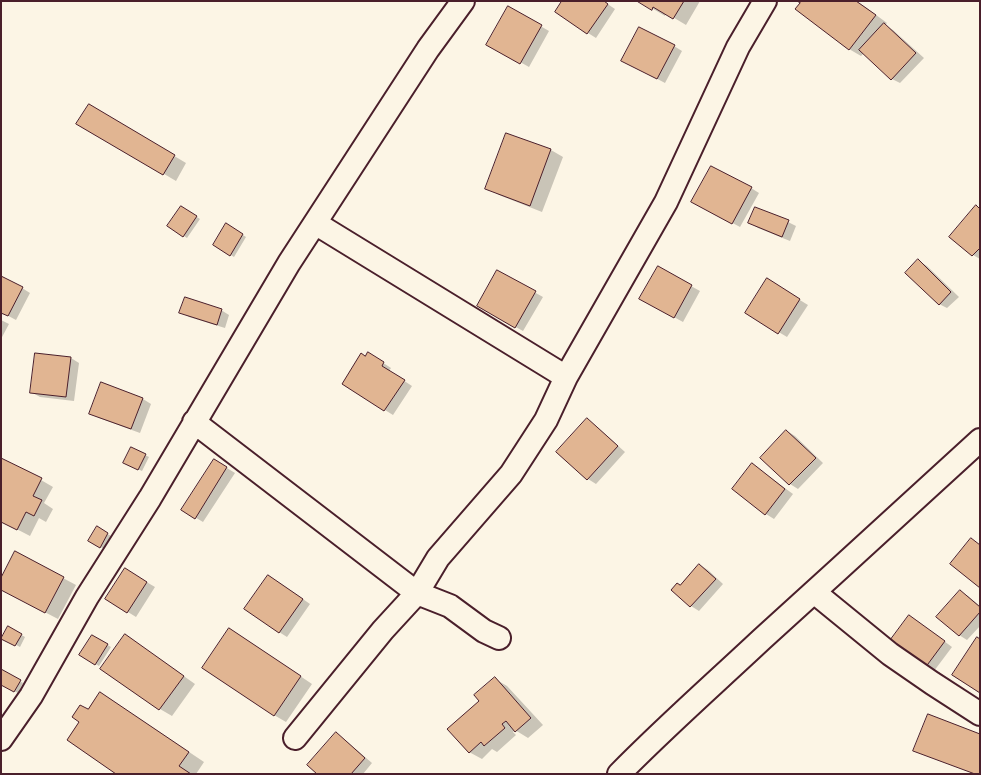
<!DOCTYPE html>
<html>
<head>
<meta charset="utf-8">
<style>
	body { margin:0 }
	#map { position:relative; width:981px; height:775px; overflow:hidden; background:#fcf5e5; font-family:"Balsamiq Sans",sans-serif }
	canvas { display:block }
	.frame { position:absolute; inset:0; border:2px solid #4a1f2b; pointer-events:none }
</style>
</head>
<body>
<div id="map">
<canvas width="981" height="775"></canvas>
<div class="frame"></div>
</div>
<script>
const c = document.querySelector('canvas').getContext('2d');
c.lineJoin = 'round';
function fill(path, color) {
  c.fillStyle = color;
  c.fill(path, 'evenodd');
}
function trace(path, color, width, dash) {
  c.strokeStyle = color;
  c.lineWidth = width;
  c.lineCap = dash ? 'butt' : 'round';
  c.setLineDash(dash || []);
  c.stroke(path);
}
fill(new Path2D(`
	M 603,1 L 615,9 L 596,38 L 588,33 Z
	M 640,1 L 700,1 L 686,25 L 666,13 L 665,16 Z
	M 800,1 L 857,1 L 887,23 L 885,25 L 893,30 L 924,58 L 900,83 L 892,79 L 864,53 L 861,56 L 849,49 Z
	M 509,8 L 549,31 L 529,67 L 488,44 Z
	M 674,46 L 682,51 L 665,83 L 631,65 Z
	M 89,105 L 186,163 L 176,181 L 78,123 Z
	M 507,134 L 551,150 L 563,157 L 542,212 L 499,195 L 487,188 Z
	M 751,188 L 759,193 L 740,227 L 701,206 Z
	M 181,207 L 200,219 L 187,238 L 169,226 Z
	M 980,209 L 980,259 L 973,255 L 951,236 Z
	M 788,222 L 796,226 L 790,241 L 758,228 L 750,223 Z
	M 227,225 L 246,237 L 234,257 L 215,245 Z
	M 919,261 L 927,266 L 959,297 L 947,308 L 939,304 Z
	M 658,268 L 700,291 L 683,322 L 641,299 Z
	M 498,272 L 543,297 L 523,331 L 478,306 Z
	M 767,280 L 808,305 L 787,337 L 747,313 Z
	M 22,288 L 30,293 L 16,320 L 1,312 Z
	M 221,310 L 229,315 L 225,328 L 189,317 L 181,312 Z
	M 1,320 L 9,324 L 1,339 Z
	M 368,353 L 391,368 L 389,371 L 412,386 L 393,415 L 343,384 Z
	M 71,358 L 79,363 L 74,401 L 40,397 L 31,392 Z
	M 143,399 L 151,404 L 140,433 L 99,418 L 90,413 Z
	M 587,420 L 595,425 L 625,452 L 596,484 L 588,479 L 558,452 Z
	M 787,431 L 795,436 L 823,463 L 798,489 L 790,484 L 762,458 Z
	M 132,449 L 149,457 L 142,471 L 125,463 Z
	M 222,465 L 235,473 L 203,522 L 183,510 Z
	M 760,470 L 793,494 L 774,519 L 766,514 Z
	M 41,480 L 53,487 L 44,503 L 53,509 L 46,522 L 39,518 L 30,536 L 1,521 Z
	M 97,528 L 111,536 L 104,549 L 90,541 Z
	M 16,553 L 76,585 L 58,619 L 10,594 Z
	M 700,565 L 708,570 L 723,584 L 699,611 L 691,606 L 673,590 L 681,586 Z
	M 126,570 L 155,587 L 136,617 L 107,599 Z
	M 277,581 L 310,604 L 287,637 L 279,632 Z
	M 960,592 L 968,596 L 980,606 L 980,626 L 967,640 L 959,635 Z
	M 917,621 L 952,647 L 934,671 L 926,667 Z
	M 9,628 L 25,637 L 20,647 L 3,638 Z
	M 92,636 L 111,647 L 99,666 L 81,655 Z
	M 242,637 L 312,684 L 286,722 L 274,715 Z
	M 137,643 L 195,684 L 172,716 L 160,709 Z
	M 1,671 L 23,683 L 18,693 L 1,684 Z
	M 495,679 L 507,686 L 543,725 L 528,738 L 515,730 L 513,732 L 516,735 L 497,752 L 492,749 L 482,759 L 469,752 L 481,701 Z
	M 100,693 L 116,703 L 204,762 L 196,774 L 118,774 L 81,722 Z
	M 336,734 L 344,739 L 372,763 L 363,774 L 319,774 Z`), '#0003');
const building = new Path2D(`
	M 562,1 L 604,1 L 608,4 L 587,34 L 555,12 Z
	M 637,1 L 684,1 L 673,19 L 653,7 L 652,10 Z
	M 797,1 L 856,1 L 876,15 L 849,50 L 795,9 L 800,3 Z
	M 508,6 L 542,25 L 520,64 L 486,45 Z
	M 884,23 L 916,53 L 891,80 L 859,50 Z
	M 639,27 L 675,45 L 657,79 L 621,61 Z
	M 89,104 L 175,155 L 163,175 L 76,124 Z
	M 506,133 L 551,149 L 530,206 L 485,189 Z
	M 711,166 L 752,187 L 732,224 L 691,202 Z
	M 976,205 L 980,209 L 980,248 L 972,256 L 949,237 Z
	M 181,206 L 197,216 L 183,237 L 167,226 Z
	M 755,207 L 789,220 L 782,237 L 748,223 Z
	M 226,223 L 243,234 L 230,256 L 213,245 Z
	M 918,259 L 951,292 L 939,305 L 905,273 Z
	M 658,266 L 692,285 L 674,318 L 639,299 Z
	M 497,270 L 536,291 L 515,328 L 477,306 Z
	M 1,276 L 23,287 L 8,316 L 1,313 Z
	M 767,278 L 800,299 L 778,334 L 745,313 Z
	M 185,297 L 222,309 L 217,325 L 179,313 Z
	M 368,352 L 384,362 L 382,366 L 405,380 L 384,411 L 342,384 L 361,353 L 365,356 Z
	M 35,353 L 71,357 L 66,397 L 30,393 Z
	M 101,382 L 143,398 L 131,429 L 89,414 Z
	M 587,418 L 618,446 L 587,480 L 556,452 Z
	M 786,430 L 816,458 L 789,485 L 760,458 Z
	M 131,447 L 146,454 L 138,470 L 123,463 Z
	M 1,458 L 42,478 L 33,496 L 42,500 L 34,516 L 26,512 L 17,530 L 1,522 Z
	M 214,459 L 227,467 L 195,519 L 181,510 Z
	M 752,463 L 785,489 L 765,515 L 732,489 Z
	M 97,526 L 108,533 L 100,548 L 88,541 Z
	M 971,538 L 980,545 L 980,588 L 950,564 Z
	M 15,551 L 64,577 L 45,613 L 1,590 L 1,578 Z
	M 699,564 L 716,579 L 690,607 L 671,590 L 677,583 L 680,585 Z
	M 125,568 L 147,582 L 127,613 L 105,599 Z
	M 268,575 L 303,599 L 279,633 L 244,609 Z
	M 960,590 L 980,607 L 980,612 L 959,636 L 936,617 Z
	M 909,615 L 945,641 L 925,668 L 889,642 Z
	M 8,626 L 22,634 L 15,646 L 1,639 Z
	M 229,628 L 301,676 L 274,716 L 202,668 Z
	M 125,634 L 184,676 L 159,710 L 100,669 Z
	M 92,635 L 108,644 L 95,665 L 79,655 Z
	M 977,637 L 980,639 L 980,693 L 952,675 Z
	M 1,669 L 21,680 L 14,692 L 1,685 Z
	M 495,677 L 531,718 L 515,732 L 506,721 L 502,724 L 505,728 L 484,746 L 481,742 L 469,753 L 447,729 L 479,701 L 474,695 Z
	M 100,692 L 189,752 L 179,766 L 191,774 L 116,774 L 67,740 L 79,722 L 72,717 L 80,705 L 88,709 Z
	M 928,714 L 980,734 L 980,774 L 975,774 L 913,751 Z
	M 336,732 L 365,758 L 351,774 L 317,774 L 307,765 Z`);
fill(building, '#e1b592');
trace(building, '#4a1f2b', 1);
const minor = new Path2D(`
	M 566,377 L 666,202 L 738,47 L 765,1
	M 194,422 L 417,593 L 450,606 L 484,631 L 499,638
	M 814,592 L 890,654 L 932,683 L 980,714
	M 295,738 L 383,630 L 417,593 L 438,558 L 511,474 L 546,420 L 566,377 L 315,223
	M 1,739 L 31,696 L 87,597 L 150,498 L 289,263 L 428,49 L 463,1
	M 619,774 C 665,727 714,684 762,639 C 835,573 907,507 980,440`);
trace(minor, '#4a1f2b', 26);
trace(minor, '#fcf5e5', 22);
</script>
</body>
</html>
